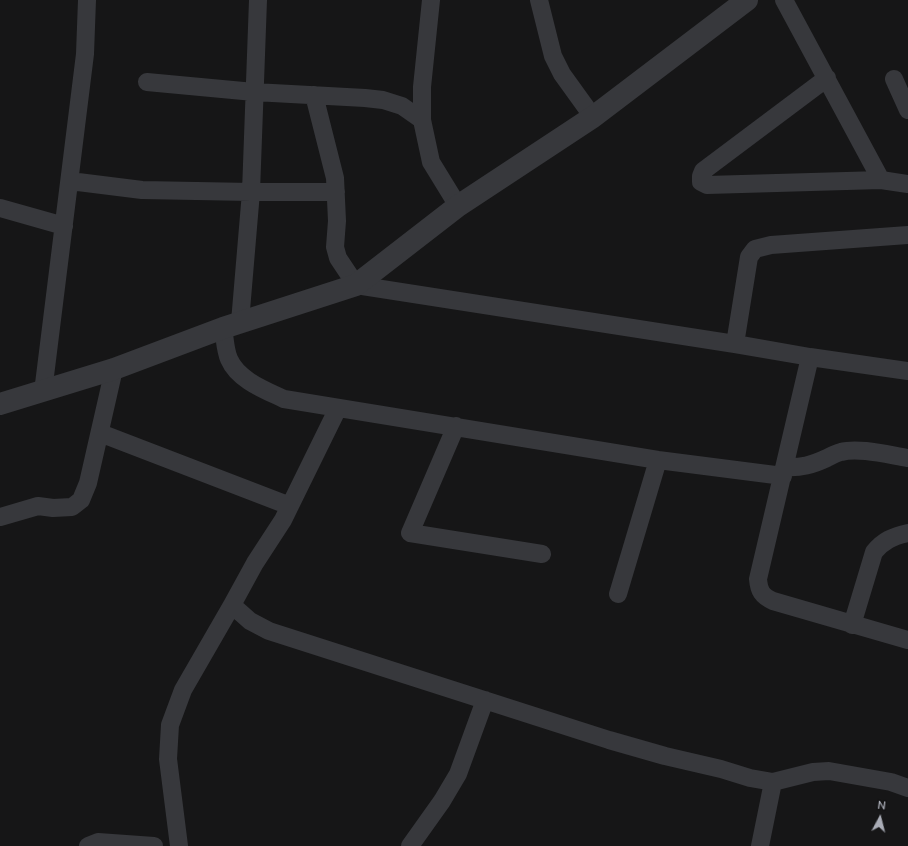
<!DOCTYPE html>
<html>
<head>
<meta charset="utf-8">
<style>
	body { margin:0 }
	#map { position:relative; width:908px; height:846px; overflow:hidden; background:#161617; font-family:"Nunito Sans",sans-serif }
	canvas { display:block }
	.north { position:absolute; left:860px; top:798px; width:40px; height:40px; -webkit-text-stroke:3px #111112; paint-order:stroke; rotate:7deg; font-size:11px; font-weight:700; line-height:16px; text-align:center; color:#a9acb6 }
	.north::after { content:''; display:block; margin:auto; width:14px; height:18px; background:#a9acb6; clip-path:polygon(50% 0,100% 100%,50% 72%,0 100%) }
</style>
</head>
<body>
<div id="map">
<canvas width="908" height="846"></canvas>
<div class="north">N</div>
</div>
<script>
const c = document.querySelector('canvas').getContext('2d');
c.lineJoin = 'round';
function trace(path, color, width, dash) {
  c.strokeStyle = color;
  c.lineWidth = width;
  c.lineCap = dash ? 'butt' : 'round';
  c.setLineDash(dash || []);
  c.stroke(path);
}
trace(new Path2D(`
	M 431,0 L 422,87 L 422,120 L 431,162 L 458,206
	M 539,0 L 553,56 L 562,74 L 593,117
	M 784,0 L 881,180
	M 827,78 L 703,171 L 701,176 L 701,182 L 707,185 L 881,180 L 908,184
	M 894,79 L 908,110
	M 147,82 L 254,92 L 365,98 L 383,100 L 402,106 L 422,120
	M 314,95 L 335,178 L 337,221 L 335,247 L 338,258 L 356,285 L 735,344 L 810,357 L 908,371
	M 70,181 L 142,190 L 251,192 L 336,192
	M 0,208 L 64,226
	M 240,322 L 251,192 L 258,0
	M 223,328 C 225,338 225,350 229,359 C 238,380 265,390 284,399 L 658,460 L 783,476
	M 735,344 L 749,257 L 755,249 L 771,245 L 908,235
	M 810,357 L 758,579 C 759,591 762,596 773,601 L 908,640
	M 43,392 L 85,54 L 87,0
	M 456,426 L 410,533 L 542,554
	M 100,433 L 290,506
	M 785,467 C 801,468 812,465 827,458 C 831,456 836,453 841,452 C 858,447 889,455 908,458
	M 0,517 L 38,506 L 53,508 L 72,507 L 81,500 L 88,483 L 114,369
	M 618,594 L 658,460
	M 232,605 L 250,621 L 269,631 L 609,740 L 665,756 L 721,769 L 750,778 L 773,782 L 813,772 L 829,771 L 891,782 L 908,788
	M 852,625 L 874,552 C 883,541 893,536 908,533
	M 88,846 L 98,842 L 154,846
	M 179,846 L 168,759 L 170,725 L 183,690 L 232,605 L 255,563 L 283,520 L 338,408
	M 410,846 L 442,801 L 458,774 L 485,700
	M 760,846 L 773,782`), '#37383c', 18);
trace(new Path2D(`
	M 0,404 L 114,369 L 223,328 L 356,285 L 458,206 L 593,117 L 747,0`), '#37383c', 22);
</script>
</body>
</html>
